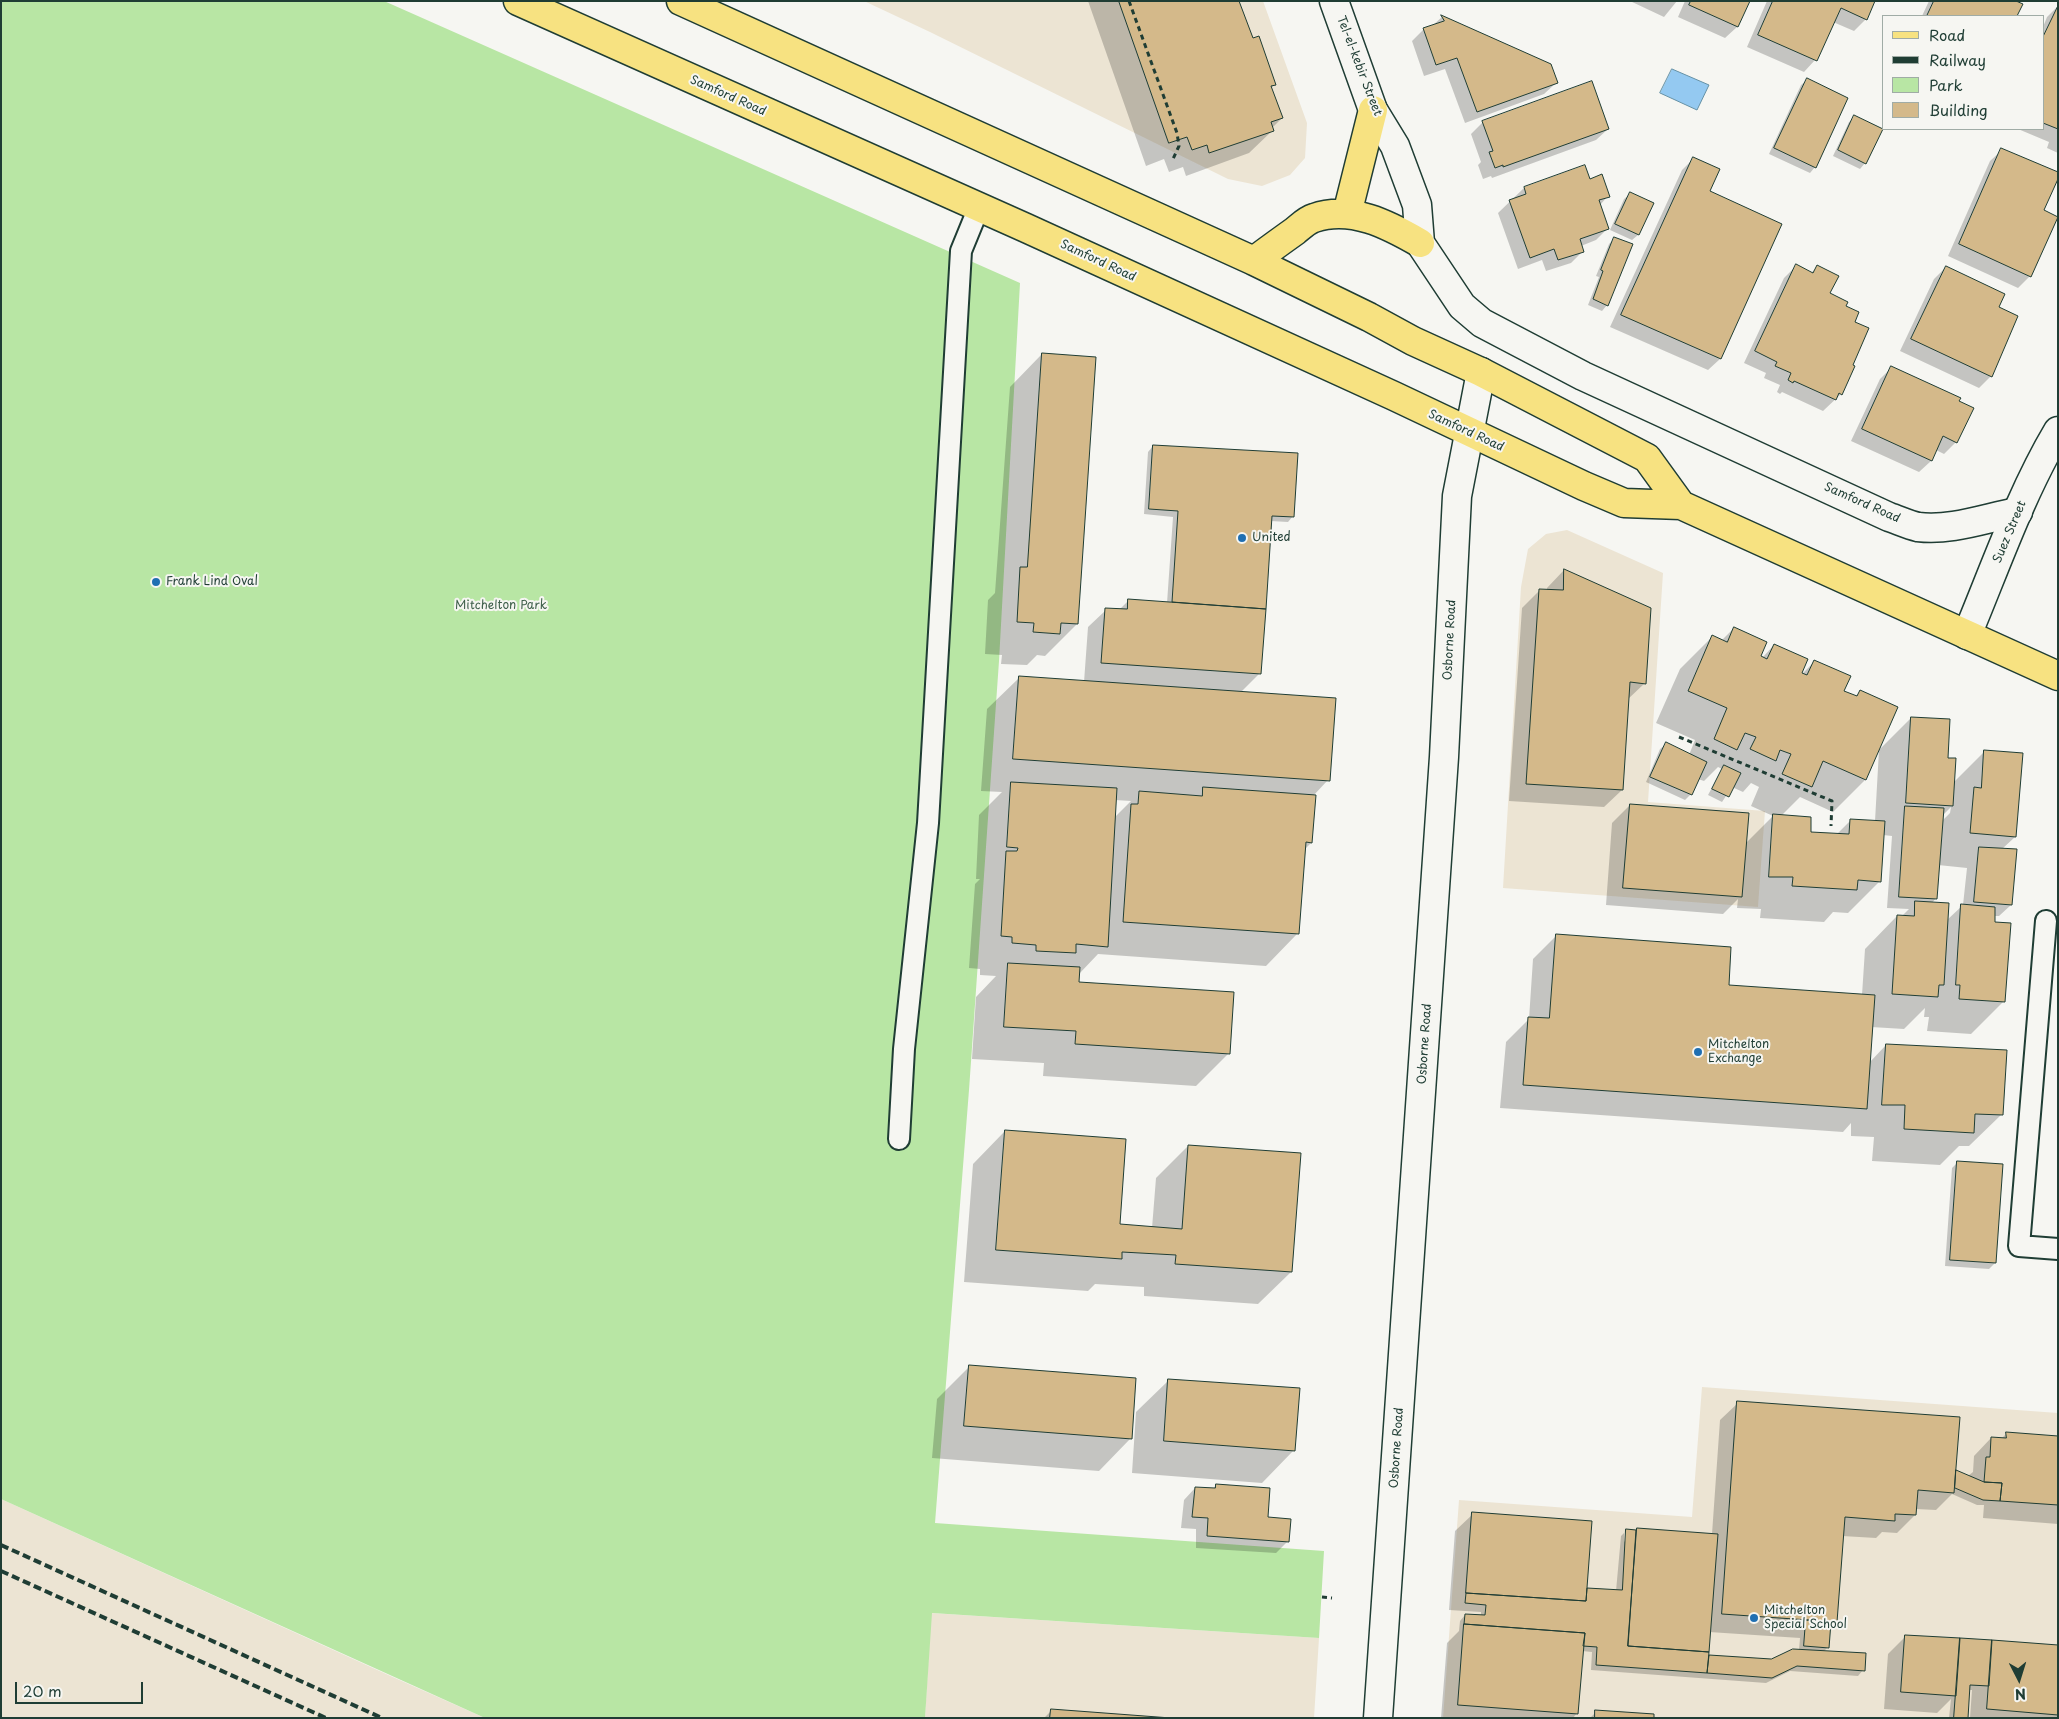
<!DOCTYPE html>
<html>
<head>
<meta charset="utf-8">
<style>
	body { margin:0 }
	#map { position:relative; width:2059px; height:1719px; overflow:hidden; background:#f6f6f2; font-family:"Playpen Sans",sans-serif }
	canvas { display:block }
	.frame { position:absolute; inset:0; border:2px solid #1f3d34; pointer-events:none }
	.legend { position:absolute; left:1882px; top:15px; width:162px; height:115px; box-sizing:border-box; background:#f6f6f2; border:1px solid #a0aca6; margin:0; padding:6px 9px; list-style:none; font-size:15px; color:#1f3d34 }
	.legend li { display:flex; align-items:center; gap:10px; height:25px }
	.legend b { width:25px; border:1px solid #a0aca6 }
	.north { position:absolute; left:1994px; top:1654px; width:50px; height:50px; -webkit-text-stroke:4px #f6f6f2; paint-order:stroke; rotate:175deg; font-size:14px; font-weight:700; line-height:20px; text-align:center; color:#1f3d34 }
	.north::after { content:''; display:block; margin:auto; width:18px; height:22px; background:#1f3d34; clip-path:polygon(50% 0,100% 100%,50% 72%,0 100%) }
	.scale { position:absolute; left:15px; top:1682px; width:128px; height:22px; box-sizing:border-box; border:2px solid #1f3d34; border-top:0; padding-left:6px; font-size:15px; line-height:18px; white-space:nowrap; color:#1f3d34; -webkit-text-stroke:4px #f6f6f2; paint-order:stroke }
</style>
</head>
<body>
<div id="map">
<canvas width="2059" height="1719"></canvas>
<div class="frame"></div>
<ul class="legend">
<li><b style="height:6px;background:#f7e281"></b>Road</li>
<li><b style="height:6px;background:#1f3d34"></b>Railway</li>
<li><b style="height:14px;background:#b8e6a4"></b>Park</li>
<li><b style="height:14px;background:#d4b98a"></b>Building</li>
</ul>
<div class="north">N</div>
<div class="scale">20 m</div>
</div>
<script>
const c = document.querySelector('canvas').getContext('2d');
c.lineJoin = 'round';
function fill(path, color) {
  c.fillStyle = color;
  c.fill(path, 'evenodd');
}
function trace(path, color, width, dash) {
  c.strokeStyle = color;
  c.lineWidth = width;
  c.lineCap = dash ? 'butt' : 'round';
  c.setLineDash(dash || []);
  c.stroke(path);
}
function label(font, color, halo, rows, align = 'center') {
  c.font = font + ' "Playpen Sans",sans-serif';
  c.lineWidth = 4;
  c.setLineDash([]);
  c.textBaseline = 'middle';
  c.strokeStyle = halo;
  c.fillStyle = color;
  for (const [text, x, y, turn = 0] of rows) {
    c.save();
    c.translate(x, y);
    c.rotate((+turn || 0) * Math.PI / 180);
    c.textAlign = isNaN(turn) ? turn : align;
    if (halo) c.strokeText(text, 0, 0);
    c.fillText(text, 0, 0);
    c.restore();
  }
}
fill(new Path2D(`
	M 864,1 L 1263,1 L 1307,123 L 1305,158 L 1290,175 L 1262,186 L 1228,179 L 930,32 Z
	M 1567,530 L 1663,573 L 1648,802 L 1765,811 L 1758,907 L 1503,888 L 1521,587 L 1528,549 L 1546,534 Z
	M 1702,1387 L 2058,1413 L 2058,1718 L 1443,1718 L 1459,1500 L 1692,1517 Z
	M 1,1499 L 395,1678 L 485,1718 L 1,1718 Z
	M 931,1613 L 1319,1638 L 1314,1718 L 925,1718 Z`), '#ece4d3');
fill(new Path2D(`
	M 1,1 L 384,1 L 1020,283 L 999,661 L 969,1090 L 935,1523 L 1324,1551 L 1319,1638 L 932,1613 L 925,1718 L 485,1718 L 1,1499 Z`), '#b8e6a4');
const water = new Path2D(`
	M 1672,69 L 1709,85 L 1697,110 L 1660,93 Z`);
fill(water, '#94c9f1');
trace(water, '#6591a5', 1);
fill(new Path2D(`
	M 1088,1 L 1238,1 L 1252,40 L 1275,84 L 1271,88 L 1282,118 L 1272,128 L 1273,130 L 1249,153 L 1186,176 L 1183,167 L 1169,172 L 1164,159 L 1146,166 Z
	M 1630,1 L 1677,1 L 1664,17 Z
	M 1685,1 L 1749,1 L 1737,27 L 1725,38 L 1678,17 Z
	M 1767,1 L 1874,1 L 1866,19 L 1854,31 L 1833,22 L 1815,60 L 1804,72 L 1747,47 Z
	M 1929,1 L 2013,1 L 2021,5 L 2016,16 L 1922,16 Z
	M 2058,6 L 2058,153 L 2047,148 L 2049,142 L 2018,129 L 2043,129 L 2043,27 L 2047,17 Z
	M 1442,17 L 1550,65 L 1556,83 L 1544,94 L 1465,123 L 1445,69 L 1424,76 L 1412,41 L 1423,30 L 1432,26 Z
	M 1807,80 L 1815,167 L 1810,173 L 1769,154 L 1801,85 Z
	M 1855,117 L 1865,163 L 1860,169 L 1833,156 L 1849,122 Z
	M 1483,122 L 1608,129 L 1596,140 L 1492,178 L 1491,176 L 1483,179 L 1478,165 L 1481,162 L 1471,134 Z
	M 2002,150 L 2043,211 L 2030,276 L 2018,288 L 1948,256 L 1990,161 Z
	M 1694,158 L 1709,192 L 1781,225 L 1720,359 L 1708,370 L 1610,327 L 1682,170 Z
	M 1590,181 L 1608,196 L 1600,205 L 1608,228 L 1596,240 L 1581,246 L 1583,251 L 1571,263 L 1546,271 L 1542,260 L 1518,269 L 1498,213 L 1524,188 Z
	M 1630,194 L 1652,204 L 1638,235 L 1632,240 L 1610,230 L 1624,199 Z
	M 1615,238 L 1607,305 L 1602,311 L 1588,305 L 1599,277 L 1596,276 L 1609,244 Z
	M 1796,266 L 1811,273 L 1817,267 L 1829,294 L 1845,307 L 1853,323 L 1851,365 L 1854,367 L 1841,394 L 1823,411 L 1782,392 L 1780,394 L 1777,392 L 1780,385 L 1764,378 L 1766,373 L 1744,363 L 1784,278 Z
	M 1946,267 L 1997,308 L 1991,376 L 1979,388 L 1900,351 L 1934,279 Z
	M 1042,354 L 1077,624 L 1045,656 L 1037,655 L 1027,665 L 1001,664 L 1002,655 L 985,654 L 988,600 L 995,593 L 1010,387 Z
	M 1892,367 L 1958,402 L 1956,442 L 1944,454 L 1936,450 L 1931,461 L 1919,472 L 1851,441 L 1880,379 Z
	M 1153,446 L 1293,516 L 1288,522 L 1270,521 L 1260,673 L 1241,692 L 1328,780 L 1313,796 L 1311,843 L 1304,850 L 1298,933 L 1266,966 L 1098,954 L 1079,974 L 1078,983 L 1228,1054 L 1196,1086 L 1043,1076 L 1044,1063 L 972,1059 L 976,997 L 996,976 L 980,975 L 980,969 L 969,968 L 975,884 L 980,879 L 976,879 L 979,815 L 1002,792 L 981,791 L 987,709 L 1020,677 L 1084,682 L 1088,627 L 1106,610 L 1119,610 L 1129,600 L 1167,603 L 1173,517 L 1144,514 L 1148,452 ZM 1115,800 L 1131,801 L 1114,818 Z
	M 1564,570 L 1645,683 L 1627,700 L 1622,790 L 1604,807 L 1509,801 L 1522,608 L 1540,590 L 1547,591 L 1547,588 Z
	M 1734,628 L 1762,658 L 1774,645 L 1799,677 L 1814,662 L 1843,692 L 1855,697 L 1860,691 L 1897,708 L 1865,780 L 1833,812 L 1800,797 L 1781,816 L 1810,833 L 1837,834 L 1851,820 L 1875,821 L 1879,750 L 1911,718 L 1947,759 L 1953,783 L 1985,751 L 2015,837 L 2002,849 L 2011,905 L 1999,916 L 1994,916 L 2004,1001 L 1971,1034 L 1927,1031 L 1929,1017 L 1924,1017 L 1925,1008 L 1904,1029 L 1871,1027 L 1869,1063 L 1886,1045 L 2002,1114 L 1969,1146 L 1959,1146 L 1940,1165 L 1872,1161 L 1874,1137 L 1851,1136 L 1851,1123 L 1843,1132 L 1500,1108 L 1506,1042 L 1529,1019 L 1533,959 L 1556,936 L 1728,986 L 1862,995 L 1865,949 L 1897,916 L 1901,917 L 1909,909 L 1887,908 L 1892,836 L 1883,835 L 1880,881 L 1848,913 L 1833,912 L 1824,922 L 1760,918 L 1761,909 L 1737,908 L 1738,899 L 1723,914 L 1606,905 L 1612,823 L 1630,805 L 1745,844 L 1773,816 L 1751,806 L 1759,787 L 1751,783 L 1743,792 L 1732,787 L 1722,802 L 1708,795 L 1722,769 L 1718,767 L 1704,781 L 1698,779 L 1691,794 L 1685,800 L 1646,782 L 1660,749 L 1666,744 L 1689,755 L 1695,740 L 1656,723 L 1680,669 L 1713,636 L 1722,640 ZM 1951,807 L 1950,813 L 1941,822 L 1942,816 ZM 1938,865 L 1967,868 L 1963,905 L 1946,921 L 1932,903 L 1936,898 Z
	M 1005,1131 L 1119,1225 L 1152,1228 L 1156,1178 L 1188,1146 L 1291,1272 L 1258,1304 L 1144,1296 L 1144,1287 L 1095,1284 L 1088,1291 L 964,1282 L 973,1164 Z
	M 1958,1162 L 1995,1263 L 1989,1269 L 1945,1266 L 1952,1168 Z
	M 969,1367 L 1131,1438 L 1099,1471 L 932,1458 L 937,1399 Z
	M 1169,1380 L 1294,1450 L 1262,1483 L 1132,1473 L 1136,1412 Z
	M 1738,1403 L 1968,1476 L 1973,1472 L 1974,1456 L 1991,1438 L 2001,1439 L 2007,1433 L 2058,1437 L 2058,1524 L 1983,1518 L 1984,1505 L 1977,1505 L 1952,1494 L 1936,1510 L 1916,1509 L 1915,1515 L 1897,1533 L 1882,1532 L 1876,1538 L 1842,1536 L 1836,1622 L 1829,1629 L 1828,1647 L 1823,1652 L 1863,1670 L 1858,1676 L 1790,1671 L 1766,1683 L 1591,1670 L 1592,1652 L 1582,1651 L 1577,1713 L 1573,1718 L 1441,1718 L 1447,1643 L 1459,1631 L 1460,1621 L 1465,1615 L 1481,1616 L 1481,1612 L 1449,1610 L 1455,1531 L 1473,1514 L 1585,1592 L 1588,1590 L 1616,1591 L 1621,1536 L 1624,1533 L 1624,1542 L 1637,1529 L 1712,1534 L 1720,1420 ZM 1709,1632 L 1800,1638 L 1799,1650 L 1772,1661 L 1707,1656 Z
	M 1216,1485 L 1267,1518 L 1288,1541 L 1276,1553 L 1196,1548 L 1196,1529 L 1181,1528 L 1184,1500 L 1195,1488 L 1213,1489 Z
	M 1906,1636 L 2058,1646 L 2058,1718 L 1970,1718 L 1972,1690 L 1968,1690 L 1967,1718 L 1949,1718 L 1951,1699 L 1937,1713 L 1884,1709 L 1888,1654 Z
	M 1051,1711 L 1152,1718 L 1044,1718 Z
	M 1596,1712 L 1653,1718 L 1590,1718 Z`), '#0003');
const building = new Path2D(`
	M 1119,1 L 1239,1 L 1253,38 L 1259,36 L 1276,85 L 1271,86 L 1283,118 L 1271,122 L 1274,131 L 1209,153 L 1207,145 L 1192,150 L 1187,137 L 1169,143 Z
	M 1691,1 L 1750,1 L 1738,27 L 1689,5 Z
	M 1773,1 L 1875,1 L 1867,20 L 1841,8 L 1817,61 L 1758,35 Z
	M 1934,1 L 2016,1 L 2023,4 L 2017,16 L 1927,16 Z
	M 2058,6 L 2058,129 L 2043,123 L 2043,37 Z
	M 1441,15 L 1551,64 L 1558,83 L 1477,112 L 1457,58 L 1436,65 L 1423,28 L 1444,21 Z
	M 1807,78 L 1848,98 L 1816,168 L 1774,148 Z
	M 1592,81 L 1609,129 L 1503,167 L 1503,165 L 1495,168 L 1489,152 L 1493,151 L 1482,121 Z
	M 1854,115 L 1883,129 L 1866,164 L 1838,150 Z
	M 2001,148 L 2058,172 L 2058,179 L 2044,210 L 2058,217 L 2031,277 L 1959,244 Z
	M 1693,157 L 1720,169 L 1710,191 L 1782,224 L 1721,359 L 1621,315 Z
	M 1585,165 L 1590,179 L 1602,174 L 1610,197 L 1599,200 L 1609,229 L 1580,239 L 1584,252 L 1558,260 L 1554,249 L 1530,258 L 1509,200 L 1526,194 L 1524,187 Z
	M 1630,192 L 1654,203 L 1639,235 L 1615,224 Z
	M 1614,237 L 1633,244 L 1608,306 L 1593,299 L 1603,271 L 1601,270 Z
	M 1796,264 L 1813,273 L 1817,265 L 1839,276 L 1830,293 L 1848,302 L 1846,306 L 1859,312 L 1855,322 L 1869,328 L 1853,365 L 1855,366 L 1842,395 L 1839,393 L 1836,400 L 1794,381 L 1793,383 L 1788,380 L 1791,373 L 1775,366 L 1777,362 L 1755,351 Z
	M 1946,266 L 2005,294 L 1999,307 L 2018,316 L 1992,377 L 1911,339 Z
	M 1042,353 L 1096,357 L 1078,624 L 1061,623 L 1060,634 L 1033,632 L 1034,623 L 1017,622 L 1020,567 L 1027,567 Z
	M 1891,366 L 1961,398 L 1959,401 L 1974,408 L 1957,443 L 1943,436 L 1932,461 L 1862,429 Z
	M 1153,445 L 1298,453 L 1294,517 L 1272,516 L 1266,609 L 1172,602 L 1178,511 L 1149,509 Z
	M 1564,569 L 1651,608 L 1646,684 L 1630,682 L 1623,790 L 1526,784 L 1539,589 L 1563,590 Z
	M 1128,599 L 1266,609 L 1261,674 L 1101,663 L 1105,608 L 1127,609 Z
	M 1734,627 L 1767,642 L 1761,656 L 1767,659 L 1774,644 L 1808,659 L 1802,673 L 1807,675 L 1814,660 L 1851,676 L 1844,691 L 1857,696 L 1860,690 L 1898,707 L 1866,780 L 1823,761 L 1812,787 L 1782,774 L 1791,754 L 1780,750 L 1776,761 L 1750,749 L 1756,737 L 1745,733 L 1737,750 L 1714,739 L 1727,708 L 1688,691 L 1712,635 L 1727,642 Z
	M 1019,676 L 1336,698 L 1330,781 L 1013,759 Z
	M 1911,717 L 1950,719 L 1948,758 L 1956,758 L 1953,806 L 1906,803 Z
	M 1666,742 L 1707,762 L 1692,795 L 1650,777 Z
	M 1984,750 L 2023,753 L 2016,837 L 1970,833 L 1974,787 L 1981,788 Z
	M 1724,765 L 1741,773 L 1729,797 L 1712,789 Z
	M 1011,782 L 1117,788 L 1108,947 L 1076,944 L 1076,953 L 1036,951 L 1036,945 L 1012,943 L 1012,937 L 1001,936 L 1006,851 L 1017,851 L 1018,848 L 1007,847 Z
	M 1203,787 L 1316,795 L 1312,843 L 1306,842 L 1299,934 L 1123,922 L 1131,804 L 1138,804 L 1139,791 L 1202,796 Z
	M 1630,804 L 1749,813 L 1742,897 L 1623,888 Z
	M 1905,806 L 1944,808 L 1937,899 L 1899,897 Z
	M 1773,814 L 1811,817 L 1811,832 L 1849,834 L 1850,819 L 1885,821 L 1881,882 L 1858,880 L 1857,890 L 1792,886 L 1793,877 L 1769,877 Z
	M 1979,847 L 2017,849 L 2012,905 L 1974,902 Z
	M 1915,901 L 1949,903 L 1944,985 L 1939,985 L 1938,997 L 1892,994 L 1897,915 L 1914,916 Z
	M 1961,904 L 1995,907 L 1995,922 L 2011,923 L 2005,1002 L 1959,999 L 1960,985 L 1956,985 Z
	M 1556,934 L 1731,947 L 1729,985 L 1875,995 L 1867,1109 L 1523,1085 L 1528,1017 L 1549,1018 Z
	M 1008,963 L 1080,967 L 1079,982 L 1234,992 L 1230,1054 L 1075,1044 L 1076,1031 L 1004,1027 Z
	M 1886,1044 L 2007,1050 L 2003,1115 L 1975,1114 L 1974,1133 L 1904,1129 L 1905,1105 L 1882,1105 Z
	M 1005,1130 L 1126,1139 L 1120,1224 L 1182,1229 L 1188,1145 L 1301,1153 L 1292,1272 L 1175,1264 L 1176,1255 L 1122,1252 L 1122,1259 L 996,1250 Z
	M 1957,1161 L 2003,1164 L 1996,1263 L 1950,1260 Z
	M 969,1365 L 1136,1378 L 1132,1439 L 964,1426 Z
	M 1168,1379 L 1300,1388 L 1295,1451 L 1164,1441 Z
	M 1737,1401 L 1960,1417 L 1954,1493 L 1918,1490 L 1916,1515 L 1895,1514 L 1895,1521 L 1845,1517 L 1837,1622 L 1722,1614 Z
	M 2006,1432 L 2058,1436 L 2058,1505 L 2000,1501 L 2002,1483 L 1984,1482 L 1986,1457 L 1990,1457 L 1991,1437 L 2006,1438 Z
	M 1956,1470 L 1984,1482 L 2002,1483 L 2000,1501 L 1983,1500 L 1955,1488 Z
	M 1216,1484 L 1270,1488 L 1268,1517 L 1291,1519 L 1289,1542 L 1207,1536 L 1208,1518 L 1192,1517 L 1195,1487 L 1215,1488 Z
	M 1472,1512 L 1592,1521 L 1586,1601 L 1466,1593 Z
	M 1637,1528 L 1718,1534 L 1709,1652 L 1628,1646 Z
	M 1626,1529 L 1636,1530 L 1628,1646 L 1709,1652 L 1707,1673 L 1596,1665 L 1597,1647 L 1583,1646 L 1585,1633 L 1464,1624 L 1465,1614 L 1485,1615 L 1486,1605 L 1465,1603 L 1466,1593 L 1586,1601 L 1587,1588 L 1622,1590 Z
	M 1806,1620 L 1831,1622 L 1829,1648 L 1804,1646 Z
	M 1464,1624 L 1585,1633 L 1578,1714 L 1458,1705 Z
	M 1905,1635 L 1960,1638 L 1956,1696 L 1901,1692 Z
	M 1960,1638 L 1992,1640 L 1989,1686 L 1970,1685 L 1968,1718 L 1954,1718 Z
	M 1992,1640 L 2058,1645 L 2058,1715 L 1987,1709 Z
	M 1793,1649 L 1866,1653 L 1865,1671 L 1797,1666 L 1772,1678 L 1707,1673 L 1709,1655 L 1771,1659 Z
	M 1051,1709 L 1171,1718 L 1050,1718 Z
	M 1595,1710 L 1654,1714 L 1654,1718 L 1595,1718 Z`);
fill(building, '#d4b98a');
trace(building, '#1f3d34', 1);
const service = new Path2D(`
	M 2046,921 L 2019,1246 L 2058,1249
	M 899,1139 L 904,1049 L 928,823 L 961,251 L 979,207`);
const minor = new Path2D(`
	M 1334,1 L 1373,110 L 1395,146 L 1417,205 L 1420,243 L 1462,306 L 1482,323 L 1583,376 L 1889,517 C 1898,520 1909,525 1918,527 C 1952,531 1985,518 2018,512`);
const tertiary = new Path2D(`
	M 1967,635 C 1995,568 2021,493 2058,431
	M 1378,1718 L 1444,757 L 1457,496 L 1481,372`);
const primary = new Path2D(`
	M 518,1 L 1026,228 L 1394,396 L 1584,486 L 1624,503 L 1681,505 L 2058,676
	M 681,1 L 1254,261 L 1369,317 L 1413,341 L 1481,372 L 1647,458 L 1681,505
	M 1347,214 L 1373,110
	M 1254,261 C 1267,251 1281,241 1295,231 C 1300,227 1307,220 1314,218 C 1351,205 1389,225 1420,243`);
trace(service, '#1f3d34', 24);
trace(minor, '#1f3d34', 31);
trace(tertiary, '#1f3d34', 31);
trace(primary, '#1f3d34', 31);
trace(new Path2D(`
	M 1129,1 L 1177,133 L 1179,146 L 1173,159
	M 1679,737 L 1832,801 L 1831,826
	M 1322,1597 L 1332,1598`), '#1f3d34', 3, [5, 4]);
trace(service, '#f6f6f2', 20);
trace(minor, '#f6f6f2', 28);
trace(tertiary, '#f6f6f2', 28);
trace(primary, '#f7e281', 28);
trace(new Path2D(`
	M 1,1545 L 382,1718
	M 1,1571 L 326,1718`), '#1f3d34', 4, [8, 4]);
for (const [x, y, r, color] of [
	[1242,538,5,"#1f6fb2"],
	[156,582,5,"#1f6fb2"],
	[1698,1052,5,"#1f6fb2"],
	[1754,1618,5,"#1f6fb2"]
]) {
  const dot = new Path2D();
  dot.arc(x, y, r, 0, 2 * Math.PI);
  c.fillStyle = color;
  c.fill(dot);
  trace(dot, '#f6f6f2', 2);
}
label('12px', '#1f3d34', '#f6f6f2', [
	["Tel-el-kebir Street",1359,66,69],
	["Samford Road",728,96,24],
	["Samford Road",1098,261,25],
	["Samford Road",1466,431,25],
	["Samford Road",1862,503,24],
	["Suez Street",2010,532,-67],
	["Osborne Road",1450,640,-87],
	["Osborne Road",1425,1044,-86],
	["Osborne Road",1397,1448,-86]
]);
label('12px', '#1f3d34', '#f6f6f2', [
	["United",1252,538],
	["Frank Lind Oval",166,582],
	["Mitchelton",1708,1045],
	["Exchange",1708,1059],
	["Mitchelton",1764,1611],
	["Special School",1764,1625]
], 'left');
label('12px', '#3e5f4a', '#f6f6f2', [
	["Mitchelton Park",501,606]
]);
</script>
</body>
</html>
